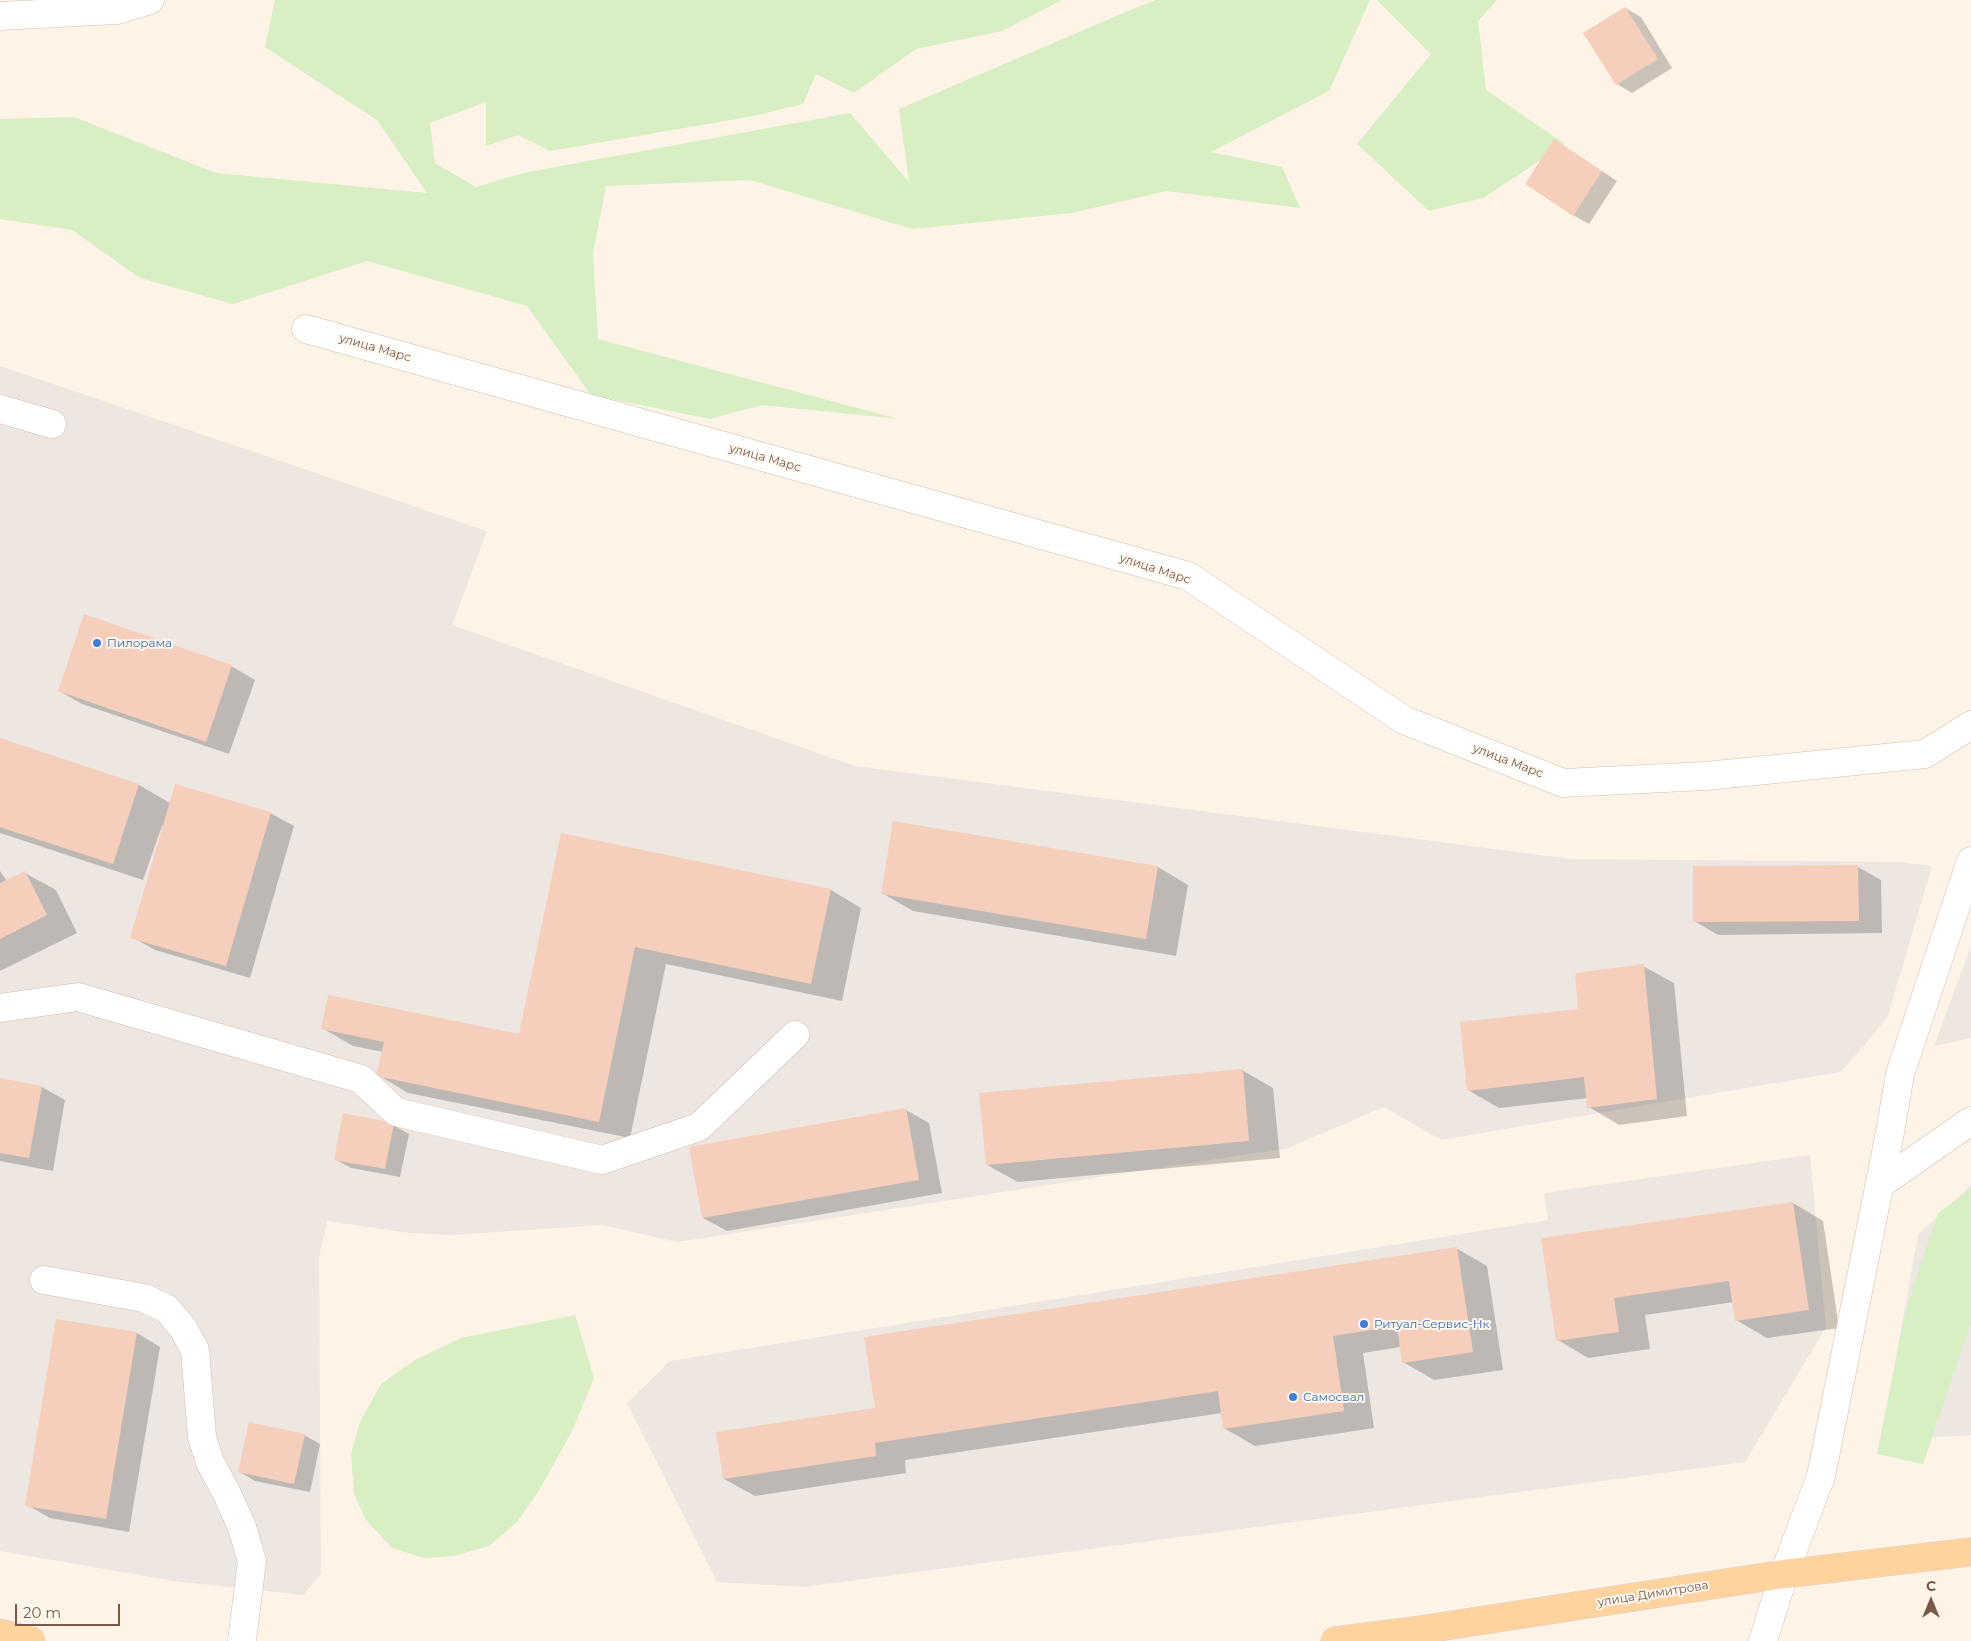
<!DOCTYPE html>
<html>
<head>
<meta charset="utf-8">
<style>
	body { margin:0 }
	#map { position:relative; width:1971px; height:1641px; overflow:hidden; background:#fef3e7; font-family:Montserrat,sans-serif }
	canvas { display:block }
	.north { position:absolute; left:1906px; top:1576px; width:50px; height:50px; -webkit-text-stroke:4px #fff8ef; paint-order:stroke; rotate:0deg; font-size:14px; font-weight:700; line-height:20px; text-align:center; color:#7b5748 }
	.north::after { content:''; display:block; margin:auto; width:18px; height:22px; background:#7b5748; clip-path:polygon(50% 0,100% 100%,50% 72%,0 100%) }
	.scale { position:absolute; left:15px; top:1604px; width:105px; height:22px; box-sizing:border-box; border:2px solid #7b5748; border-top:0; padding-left:6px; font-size:15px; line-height:18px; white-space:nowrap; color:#7b5748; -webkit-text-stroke:4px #fff8ef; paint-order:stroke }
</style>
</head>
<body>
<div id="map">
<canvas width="1971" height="1641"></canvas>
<div class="north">С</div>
<div class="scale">20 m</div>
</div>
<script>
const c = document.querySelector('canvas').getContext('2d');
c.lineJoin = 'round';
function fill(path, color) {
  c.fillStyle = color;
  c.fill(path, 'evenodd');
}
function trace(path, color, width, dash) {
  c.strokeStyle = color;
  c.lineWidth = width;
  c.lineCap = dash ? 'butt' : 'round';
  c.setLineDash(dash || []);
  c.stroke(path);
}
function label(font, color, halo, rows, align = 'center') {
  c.font = font + ' Montserrat,sans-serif';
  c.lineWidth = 4;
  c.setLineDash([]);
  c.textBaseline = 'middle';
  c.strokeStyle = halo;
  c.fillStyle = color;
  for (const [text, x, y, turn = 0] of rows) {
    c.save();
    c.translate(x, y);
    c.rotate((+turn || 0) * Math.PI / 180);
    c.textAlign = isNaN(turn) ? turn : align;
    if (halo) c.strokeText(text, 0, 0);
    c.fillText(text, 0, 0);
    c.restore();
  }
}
fill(new Path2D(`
	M 0,366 L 487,531 L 452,625 L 855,766 L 1571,859 L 1899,862 L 1932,866 L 1888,1016 L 1867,1042 L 1840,1072 L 1441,1140 L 1384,1107 L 1288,1148 L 677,1242 L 602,1225 L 452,1235 L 410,1233 L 327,1221 L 319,1258 L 321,1574 L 303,1595 L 174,1581 L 0,1551 Z
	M 1971,946 L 1971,1038 L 1934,1046 Z
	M 1810,1155 L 1826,1327 L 1745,1462 L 804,1587 L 717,1582 L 627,1403 L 670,1361 L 1548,1220 L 1544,1193 Z
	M 1971,1185 L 1971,1435 L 1881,1441 L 1918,1235 Z`), '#eee6e1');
fill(new Path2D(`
	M 275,0 L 1062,0 L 1002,31 L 916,49 L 854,93 L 816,74 L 803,104 L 754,116 L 550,151 L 518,135 L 486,146 L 486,102 L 430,123 L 435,163 L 476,187 L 523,173 L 850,113 L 909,182 L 899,109 L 1128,11 L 1156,0 L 1370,0 L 1329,91 L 1211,152 L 1282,167 L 1300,208 L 1167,191 L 1071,213 L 912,229 L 750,180 L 606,186 L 593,252 L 598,339 L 899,419 L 762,405 L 710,419 L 591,395 L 527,306 L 367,261 L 233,304 L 140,278 L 72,230 L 0,219 L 0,119 L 74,117 L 216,173 L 427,193 L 377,120 L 265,47 Z
	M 1377,0 L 1497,0 L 1478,21 L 1486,90 L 1565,144 L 1483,198 L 1429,211 L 1357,144 L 1431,54 Z
	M 1971,1189 L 1971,1323 L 1923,1464 L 1877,1454 L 1905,1313 L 1938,1213 Z
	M 575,1315 L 594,1378 L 573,1429 L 540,1489 L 517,1522 L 489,1546 L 454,1556 L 424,1558 L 392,1548 L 366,1520 L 354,1494 L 351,1454 L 360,1422 L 381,1384 L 415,1360 L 461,1338 Z`), '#d8eec3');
fill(new Path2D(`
	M 1625,8 L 1641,17 L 1672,68 L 1632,93 L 1617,84 Z
	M 1570,150 L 1617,181 L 1589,224 L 1573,215 Z
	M 231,666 L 255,680 L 229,754 L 82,704 L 59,691 Z
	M 0,739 L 139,785 L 170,803 L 270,813 L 294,826 L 250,978 L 155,950 L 132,937 L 164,826 L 162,826 L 143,880 L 0,833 Z
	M 562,834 L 831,890 L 861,908 L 842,1001 L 666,964 L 630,1138 L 408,1093 L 378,1075 L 383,1052 L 353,1046 L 322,1028 L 520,1036 Z
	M 1158,867 L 1188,885 L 1176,956 L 913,911 L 882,893 Z
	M 1858,867 L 1881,880 L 1882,933 L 1718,935 L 1694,921 Z
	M 0,871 L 7,881 L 25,873 L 56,890 L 77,933 L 0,971 Z
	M 1643,966 L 1674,983 L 1687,1116 L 1619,1125 L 1589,1107 L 1588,1098 L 1499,1108 L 1468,1090 Z
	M 1242,1070 L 1273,1088 L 1280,1158 L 1018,1182 L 987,1165 Z
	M 0,1079 L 42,1087 L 65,1100 L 53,1171 L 0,1161 Z
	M 906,1110 L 929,1123 L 942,1193 L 727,1231 L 703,1218 Z
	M 393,1125 L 409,1134 L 400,1177 L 351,1168 L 335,1159 Z
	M 1793,1203 L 1823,1221 L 1839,1328 L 1767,1338 L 1736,1320 L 1734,1302 L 1645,1315 L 1650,1349 L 1588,1358 L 1558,1340 L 1543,1239 Z
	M 1456,1248 L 1487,1266 L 1503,1370 L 1434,1380 L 1403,1362 L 1401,1347 L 1363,1353 L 1374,1428 L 1255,1446 L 1224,1428 L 1222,1413 L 905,1460 L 906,1473 L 755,1496 L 724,1479 L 876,1409 Z
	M 137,1333 L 160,1347 L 129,1532 L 50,1518 L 27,1505 Z
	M 304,1435 L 320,1444 L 310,1492 L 255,1481 L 240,1472 Z`), '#0003');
fill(new Path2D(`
	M 1625,7 L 1658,59 L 1616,85 L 1583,33 Z
	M 1554,139 L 1602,171 L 1573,216 L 1525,184 Z
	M 84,614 L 232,665 L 206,742 L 58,691 Z
	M 0,738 L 139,784 L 113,864 L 0,827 Z
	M 175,784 L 271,812 L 226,966 L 130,938 Z
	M 893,821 L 1158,866 L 1146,939 L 881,894 Z
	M 561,833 L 831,889 L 811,984 L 635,947 L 599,1122 L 376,1076 L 384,1042 L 321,1029 L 328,995 L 519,1034 Z
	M 1858,865 L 1859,921 L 1693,922 L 1693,866 Z
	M 25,871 L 47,915 L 0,939 L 0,883 Z
	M 1644,964 L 1657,1099 L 1587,1108 L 1584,1077 L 1467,1091 L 1460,1022 L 1578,1009 L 1575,973 Z
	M 1243,1069 L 1249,1141 L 986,1165 L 979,1093 Z
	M 0,1078 L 42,1086 L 29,1158 L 0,1153 Z
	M 906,1108 L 919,1180 L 702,1218 L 689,1147 Z
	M 343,1113 L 394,1123 L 385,1169 L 334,1160 Z
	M 1793,1202 L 1809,1310 L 1735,1321 L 1729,1281 L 1614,1298 L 1619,1332 L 1556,1341 L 1541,1238 Z
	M 1457,1247 L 1473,1352 L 1402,1363 L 1397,1326 L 1333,1336 L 1344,1411 L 1223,1429 L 1218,1391 L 875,1443 L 876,1456 L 723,1479 L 716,1432 L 875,1408 L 864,1337 Z
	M 56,1319 L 137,1332 L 106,1519 L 25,1506 Z
	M 249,1422 L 305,1434 L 294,1484 L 238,1472 Z`), '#f6cfbc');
const minor = new Path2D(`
	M 0,16 L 117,10 L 150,0
	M 306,329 L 1188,576 L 1404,720 L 1563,783 L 1706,776 L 1925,754 L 1971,725
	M 0,409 L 52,424
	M 0,1008 L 78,997 L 361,1079 L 396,1112 L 602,1160 L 699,1127 L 795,1035
	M 1879,1185 L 1971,1121
	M 44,1280 L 144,1298 L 167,1309 L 183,1328 L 195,1350 L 202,1437 L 210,1462 L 226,1492 L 242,1527 L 252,1561 L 242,1641
	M 1763,1641 L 1784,1574 L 1821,1476 L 1890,1132 L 1900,1074 L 1971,861`);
const major = new Path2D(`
	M 0,1633 L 31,1641
	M 1335,1641 L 1413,1631 L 1784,1574 L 1971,1552`);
trace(minor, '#d4bcae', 29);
trace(major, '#dad0cc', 29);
trace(minor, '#fff', 28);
trace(major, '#ffd39d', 28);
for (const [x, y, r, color] of [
	[97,643,5,"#3f7fe0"],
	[1364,1324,5,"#3f7fe0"],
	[1293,1397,5,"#3f7fe0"]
]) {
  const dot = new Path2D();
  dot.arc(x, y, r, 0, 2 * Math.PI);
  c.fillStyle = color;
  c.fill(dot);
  trace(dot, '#fff8ef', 2);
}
label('12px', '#7b5748', '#fff8ef', [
	["улица Марс",375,348,16],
	["улица Марс",765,458,16],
	["улица Марс",1155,569,18],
	["улица Марс",1508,761,21],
	["улица Димитрова",1653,1594,-9]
]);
label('12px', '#366cbe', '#fff8ef', [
	["Пилорама",107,643],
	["Ритуал-Сервис-Нк",1374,1324],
	["Самосвал",1303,1397]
], 'left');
</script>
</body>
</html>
